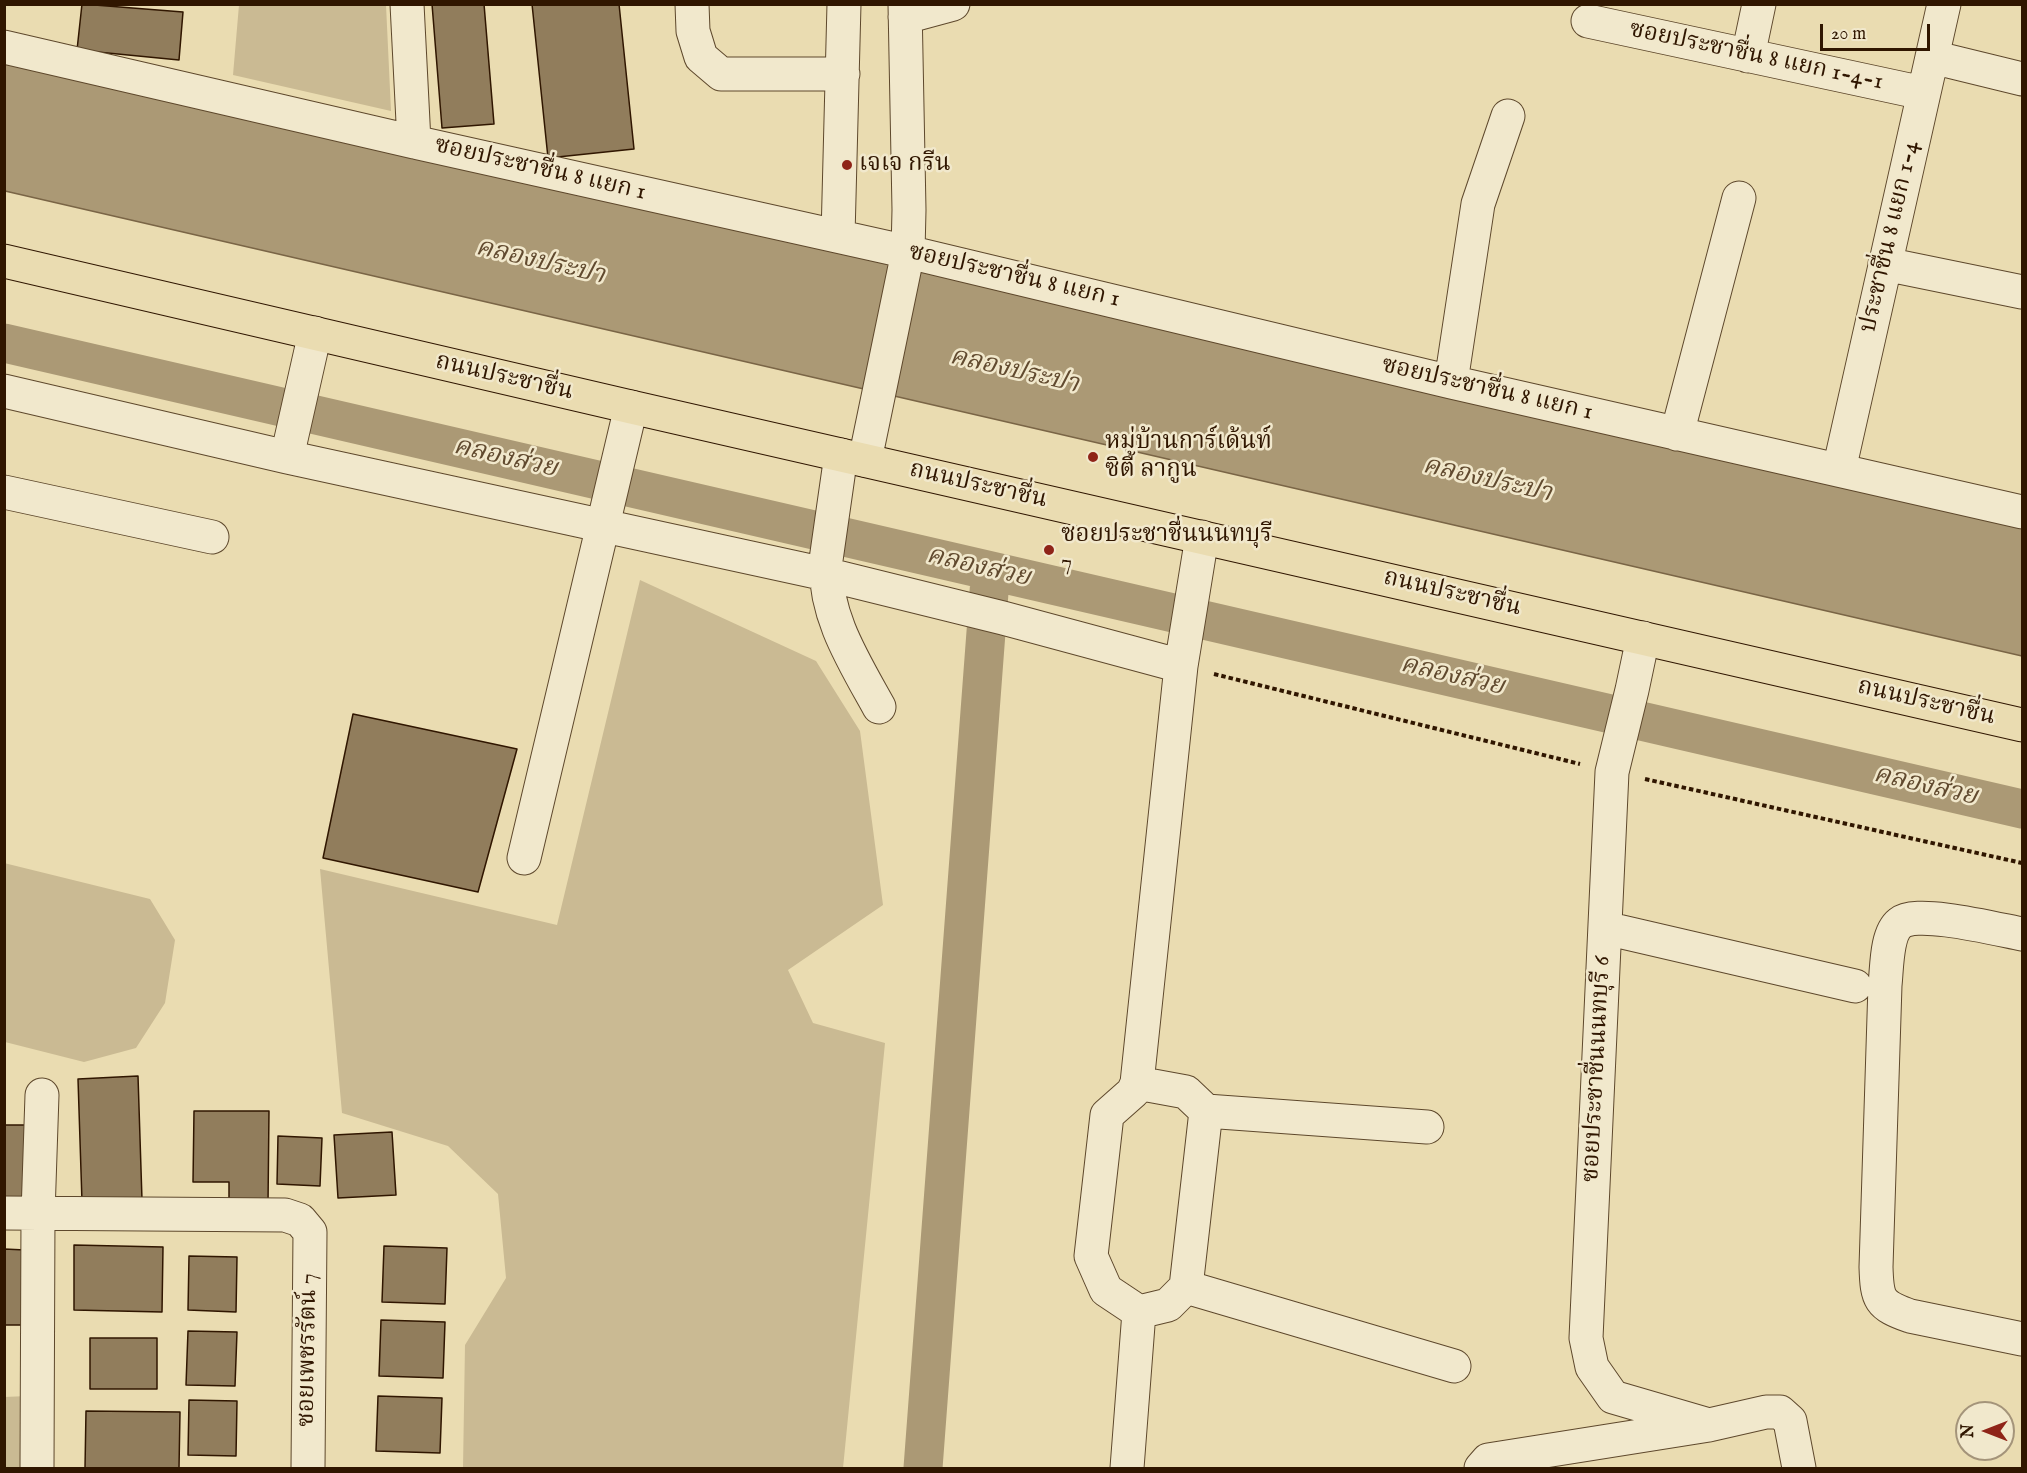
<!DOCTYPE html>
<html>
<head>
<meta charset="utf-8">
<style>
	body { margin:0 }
	#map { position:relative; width:2027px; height:1473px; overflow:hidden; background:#eadcb1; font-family:"IM FELL English",serif }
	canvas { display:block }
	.frame { position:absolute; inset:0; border:6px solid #301600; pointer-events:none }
	.north { position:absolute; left:1955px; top:1401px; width:60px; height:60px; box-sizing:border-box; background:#f1e8cc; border:2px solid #a4947a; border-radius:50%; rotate:270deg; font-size:16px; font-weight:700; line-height:24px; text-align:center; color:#301600 }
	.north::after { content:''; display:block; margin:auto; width:21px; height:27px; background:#8f2418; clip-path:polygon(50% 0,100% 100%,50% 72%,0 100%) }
	.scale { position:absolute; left:1820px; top:24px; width:110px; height:27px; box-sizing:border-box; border:3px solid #301600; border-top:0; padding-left:8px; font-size:18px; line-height:21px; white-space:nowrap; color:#301600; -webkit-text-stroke:4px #f1e8cc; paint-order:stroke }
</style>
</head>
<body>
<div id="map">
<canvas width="2027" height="1473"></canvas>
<div class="frame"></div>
<div class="north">N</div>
<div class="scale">20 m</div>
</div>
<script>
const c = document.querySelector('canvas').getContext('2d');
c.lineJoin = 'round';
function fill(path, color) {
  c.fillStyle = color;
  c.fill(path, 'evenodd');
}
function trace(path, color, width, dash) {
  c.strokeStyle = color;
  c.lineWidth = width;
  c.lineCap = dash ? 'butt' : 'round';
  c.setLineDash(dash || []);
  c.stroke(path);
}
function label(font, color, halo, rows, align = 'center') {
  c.font = font + ' "IM FELL English","Noto Serif Thai",serif';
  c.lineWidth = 5;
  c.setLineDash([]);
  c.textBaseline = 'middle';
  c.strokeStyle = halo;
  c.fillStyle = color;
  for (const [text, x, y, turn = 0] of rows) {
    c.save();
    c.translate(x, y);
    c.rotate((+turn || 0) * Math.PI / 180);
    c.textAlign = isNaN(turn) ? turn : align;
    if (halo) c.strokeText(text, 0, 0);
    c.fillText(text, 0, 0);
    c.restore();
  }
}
fill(new Path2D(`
	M 239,5 L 386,5 L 391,111 L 233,75 Z
	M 640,580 L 816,661 L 860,731 L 883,905 L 788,970 L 813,1023 L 885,1043 L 843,1468 L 463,1468 L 465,1345 L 506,1278 L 498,1194 L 448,1146 L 342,1113 L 320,869 L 557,925 Z
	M 4,863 L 150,899 L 175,940 L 165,1003 L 136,1048 L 84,1062 L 5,1042 Z
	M 28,1396 L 27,1468 L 5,1468 L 4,1397 Z`), '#caba93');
const water = new Path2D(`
	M 5,56 L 2022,522 L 2022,656 L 5,191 Z`);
fill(water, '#ab9975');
trace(water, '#7a6546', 1.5);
trace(new Path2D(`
	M 4,343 L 2022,809
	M 923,1468 L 990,579`), '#ab9975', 39);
const building = new Path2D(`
	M 82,4 L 183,12 L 179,60 L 77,50 Z
	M 432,4 L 484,4 L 494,124 L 442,128 Z
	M 532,4 L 619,4 L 634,149 L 548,158 Z
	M 353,714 L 517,749 L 478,892 L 323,858 Z
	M 138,1076 L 142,1200 L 82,1202 L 78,1079 Z
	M 194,1111 L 269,1111 L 268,1204 L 229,1203 L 229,1182 L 193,1182 Z
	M 4,1125 L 27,1125 L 27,1198 L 4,1198 Z
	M 392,1132 L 396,1195 L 338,1198 L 334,1135 Z
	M 278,1136 L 322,1138 L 320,1186 L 277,1184 Z
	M 74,1245 L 163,1247 L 162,1312 L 74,1310 Z
	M 384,1246 L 447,1248 L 445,1304 L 382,1302 Z
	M 4,1249 L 25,1250 L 23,1325 L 4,1325 Z
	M 189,1256 L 237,1257 L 236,1312 L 188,1310 Z
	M 381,1320 L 445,1322 L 443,1378 L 379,1376 Z
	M 188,1331 L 237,1332 L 235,1386 L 186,1385 Z
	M 90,1338 L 157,1338 L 157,1389 L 90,1389 Z
	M 378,1396 L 442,1398 L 440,1453 L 376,1451 Z
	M 189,1400 L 237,1401 L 236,1456 L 188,1455 Z
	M 86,1411 L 180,1412 L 179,1468 L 85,1468 Z`);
fill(building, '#917d5c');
trace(building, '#301600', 1.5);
const minor = new Path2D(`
	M 407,4 L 414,142
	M 692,4 L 693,31 L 701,57 L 721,74 L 843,74
	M 905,17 L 953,4
	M 1588,21 L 1923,93
	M 4,47 L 414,142 L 908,252 L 1451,382 L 2022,512
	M 1748,56 L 1759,4
	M 1932,57 L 2022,79
	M 838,236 L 844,4
	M 1885,264 L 2022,292
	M 1451,382 L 1478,204 L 1508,116
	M 4,391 L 287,457 L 825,574 L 1003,618 L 1181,666
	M 1677,434 L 1739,198
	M 841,455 L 826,560 C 824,615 853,660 879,707
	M 287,457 L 315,333
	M 865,460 L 908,252 L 909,210 L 905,4
	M 1839,470 L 1944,4
	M 4,492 L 212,537
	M 1643,638 L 1632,690 L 1612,772 L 1586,1338 L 1592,1367 L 1613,1397 L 1709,1425
	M 524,858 L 631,407
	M 1605,928 L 1855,986
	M 2022,934 C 2000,930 1917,909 1900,923 C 1886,934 1887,968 1885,985 L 1876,1267 C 1877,1300 1879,1305 1910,1316 L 2022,1339
	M 1137,1083 L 1186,1092 L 1206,1111 L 1186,1287 L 1168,1305 L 1139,1312 L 1106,1290 L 1091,1256 L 1107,1115 L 1133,1092 L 1137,1083 L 1181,666 L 1202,537
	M 1206,1111 L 1427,1127
	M 4,1213 L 285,1215 L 300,1220 L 310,1232 L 308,1468
	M 1186,1287 L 1454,1366
	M 37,1468 L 38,1214 L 42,1095
	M 1127,1468 L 1139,1312
	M 1481,1468 L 1488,1460 L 1709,1425 L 1766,1412 L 1780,1412 L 1790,1421 L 1799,1468`);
const major = new Path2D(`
	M 4,261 L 631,407 L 2022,725`);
trace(minor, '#5e482c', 35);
trace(major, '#301600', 35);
trace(new Path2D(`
	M 1214,674 L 1580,764
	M 1645,779 L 2022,863`), '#301600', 4, [4.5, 3]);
trace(minor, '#f1e8cc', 33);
trace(major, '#eadcb1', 33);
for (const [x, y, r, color] of [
	[847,165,6,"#8f2418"],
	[1093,457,6,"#8f2418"],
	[1049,550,6,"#8f2418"]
]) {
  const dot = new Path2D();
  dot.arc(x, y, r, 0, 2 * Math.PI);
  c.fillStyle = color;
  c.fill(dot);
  trace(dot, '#f1e8cc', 2);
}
label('24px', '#301600', '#f1e8cc', [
	["ซอยประชาชื่น 8 แยก 1-4-1",1756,57,12],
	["ซอยประชาชื่น 8 แยก 1",540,170,13],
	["ประชาชื่น 8 แยก 1-4",1891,237,-77],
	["ซอยประชาชื่น 8 แยก 1",1014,277,13],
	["ถนนประชาชื่น",504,378,13],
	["ซอยประชาชื่น 8 แยก 1",1487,390,13],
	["ถนนประชาชื่น",978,486,13],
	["ถนนประชาชื่น",1452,594,13],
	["ถนนประชาชื่น",1926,703,13],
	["ซอยประชาชื่นนนทบุรี 6",1598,1069,-87],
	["ซอยเพชรรัตน์ 7",309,1350,-89]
]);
label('24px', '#301600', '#f1e8cc', [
	["เจเจ กรีน",859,165],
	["หมู่บ้านการ์เด้นท์",1105,443],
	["ซิตี้ ลากูน",1105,471],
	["ซอยประชาชื่นนนทบุรี",1061,536],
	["7",1061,564]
], 'left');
label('italic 26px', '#614a2f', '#f1e8cc', [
	["คลองประปา",540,263,13],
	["คลองประปา",1014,372,13],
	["คลองส่วย",505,459,13],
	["คลองประปา",1487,481,13],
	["คลองส่วย",978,568,13],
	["คลองส่วย",1452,677,13],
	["คลองส่วย",1925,787,13]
]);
</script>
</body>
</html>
